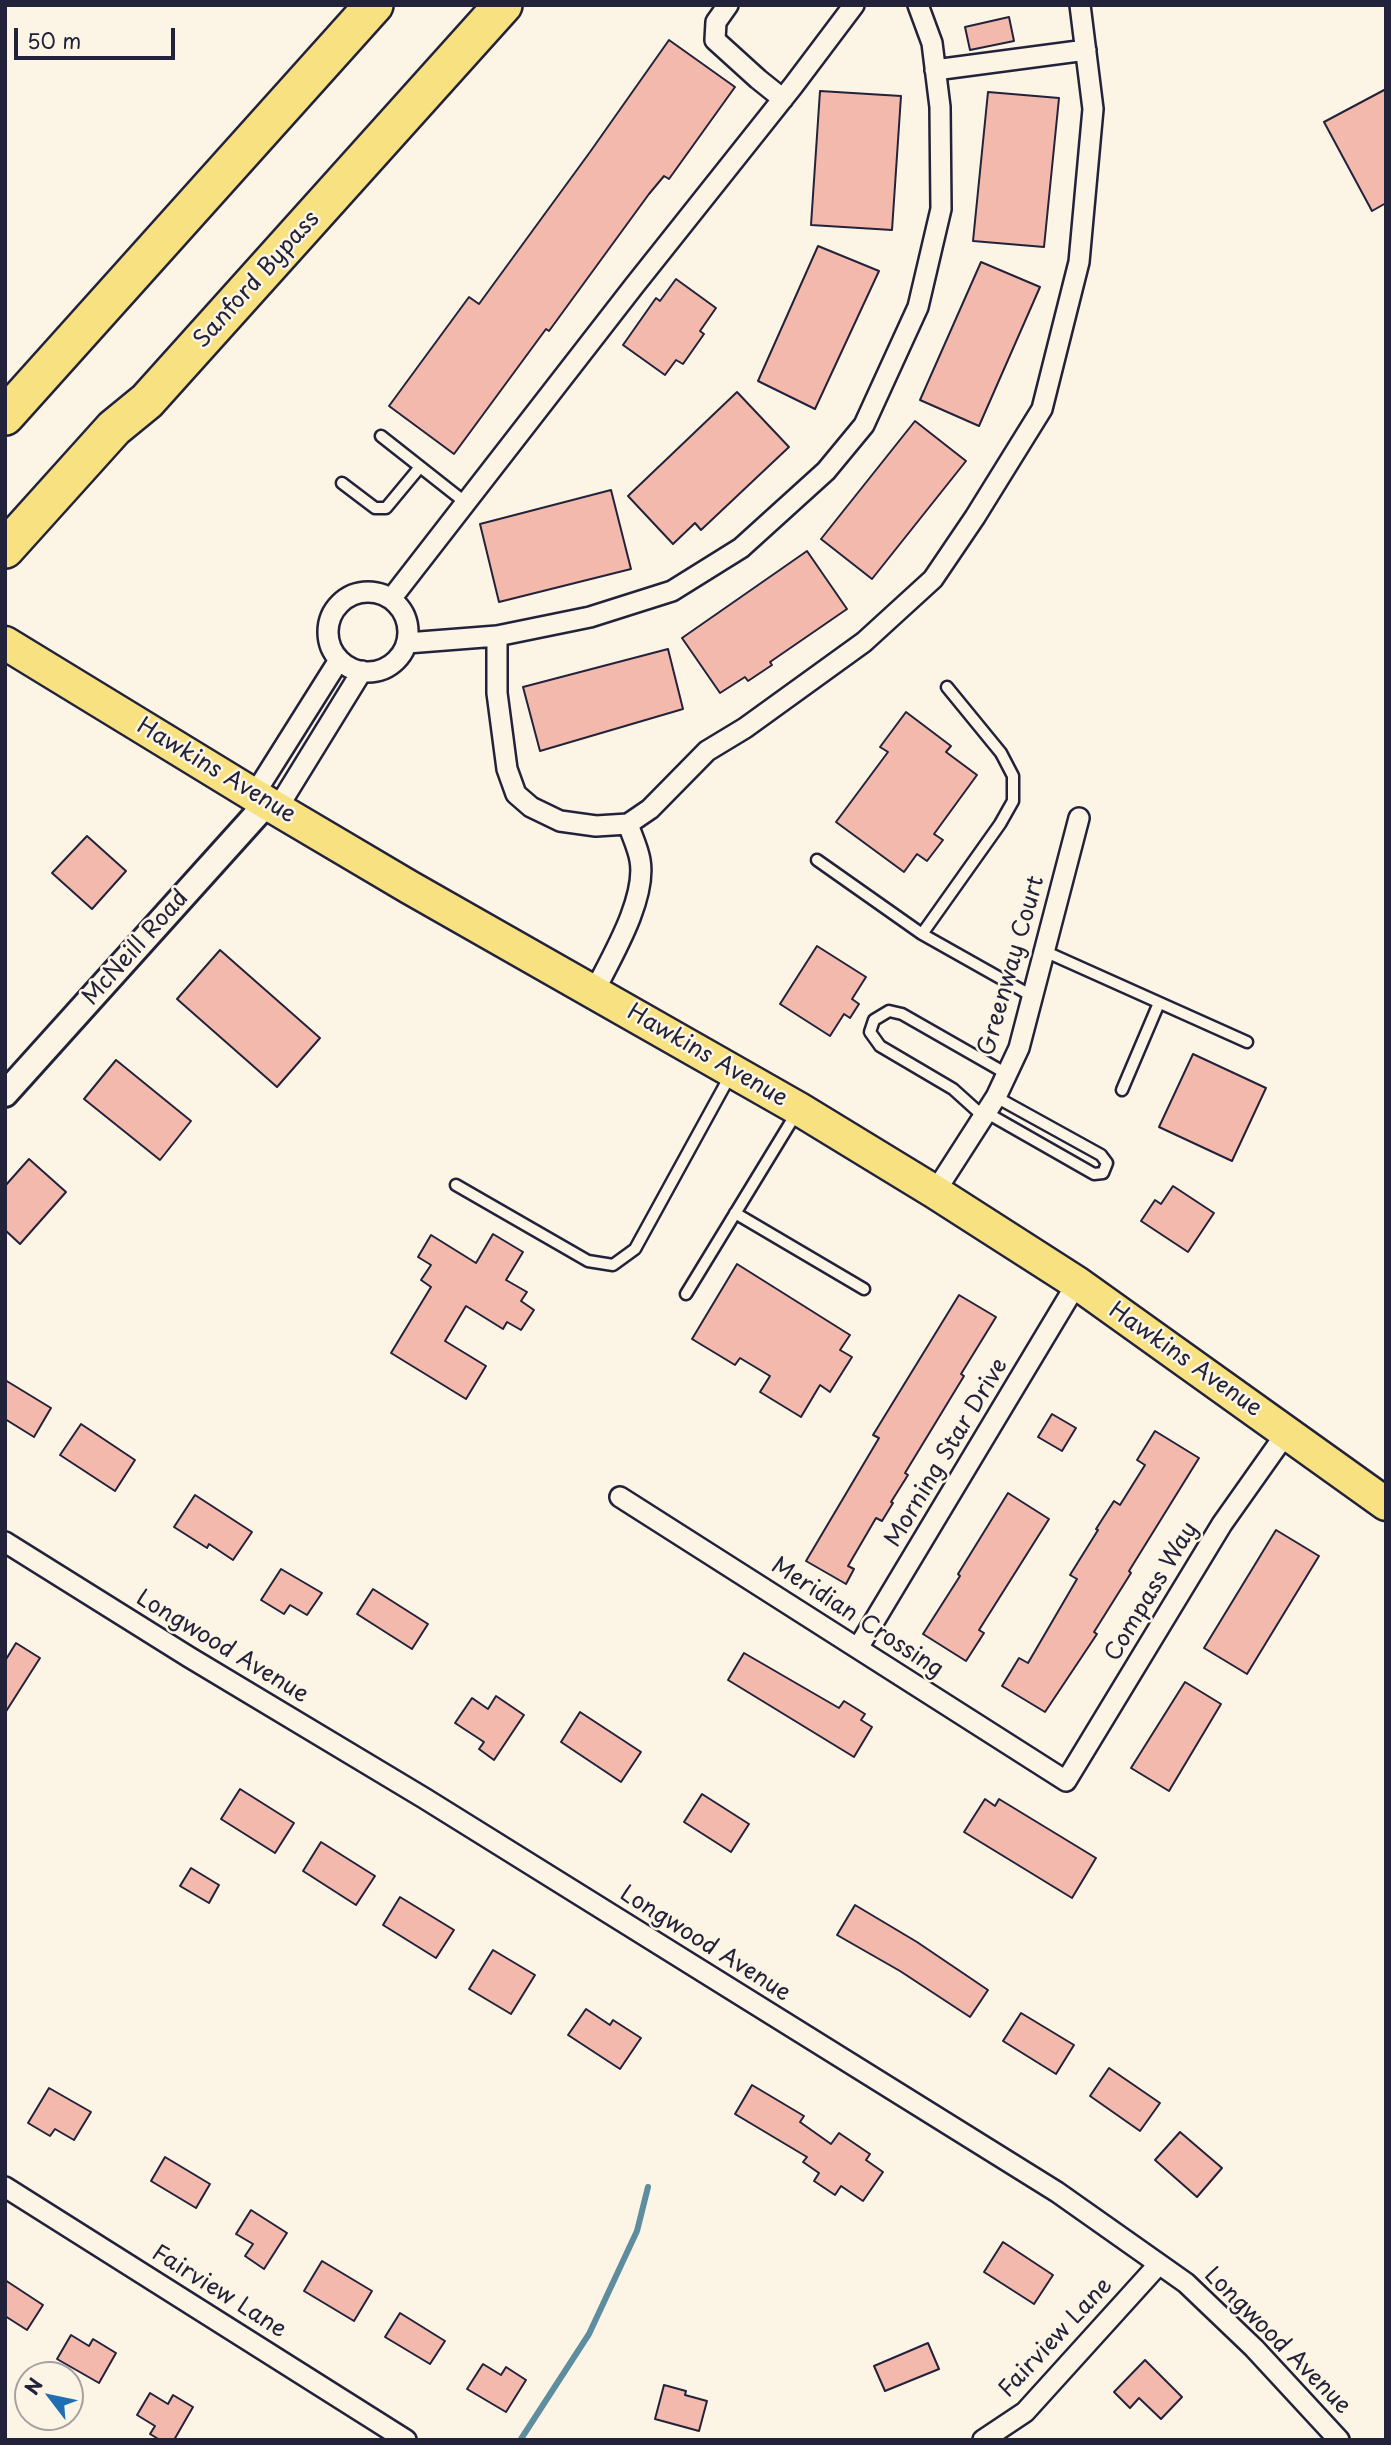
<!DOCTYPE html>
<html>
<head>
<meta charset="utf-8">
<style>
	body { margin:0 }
	#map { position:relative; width:1391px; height:2445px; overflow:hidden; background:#fcf5e5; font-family:"Playpen Sans",sans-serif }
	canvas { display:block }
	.frame { position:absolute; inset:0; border:7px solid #22223b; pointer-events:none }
	.north { position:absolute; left:14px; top:2361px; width:70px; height:70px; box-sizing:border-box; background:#fcf5e5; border:2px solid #a5a1a1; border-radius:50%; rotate:302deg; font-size:19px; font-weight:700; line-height:28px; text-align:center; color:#22223b }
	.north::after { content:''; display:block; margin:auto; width:24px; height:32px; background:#1f6fb2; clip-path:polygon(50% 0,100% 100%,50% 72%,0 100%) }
	.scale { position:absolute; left:14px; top:28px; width:161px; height:32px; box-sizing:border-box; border:4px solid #22223b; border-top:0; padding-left:9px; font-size:21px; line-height:24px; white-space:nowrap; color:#22223b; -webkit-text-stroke:5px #fcf5e5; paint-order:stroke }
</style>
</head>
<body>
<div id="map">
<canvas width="1391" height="2445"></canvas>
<div class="frame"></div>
<div class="north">N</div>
<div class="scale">50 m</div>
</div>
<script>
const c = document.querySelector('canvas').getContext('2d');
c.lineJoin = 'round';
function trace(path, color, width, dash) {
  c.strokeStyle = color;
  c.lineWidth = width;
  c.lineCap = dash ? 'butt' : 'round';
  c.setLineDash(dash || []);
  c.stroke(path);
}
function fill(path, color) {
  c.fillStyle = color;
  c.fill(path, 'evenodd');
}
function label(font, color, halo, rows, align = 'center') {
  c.font = font + ' "Playpen Sans",sans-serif';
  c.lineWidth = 5;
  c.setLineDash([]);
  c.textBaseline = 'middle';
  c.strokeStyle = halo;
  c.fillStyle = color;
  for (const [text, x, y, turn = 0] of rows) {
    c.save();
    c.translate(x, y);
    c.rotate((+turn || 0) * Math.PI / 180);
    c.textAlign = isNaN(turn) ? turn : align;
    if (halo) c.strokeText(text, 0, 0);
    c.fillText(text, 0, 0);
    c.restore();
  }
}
trace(new Path2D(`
	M 521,2439 L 589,2334 L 637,2231 L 648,2187`), '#5d8d9e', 6);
const building = new Path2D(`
	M 1009,17 L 1014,41 L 970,50 L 965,27 Z
	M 669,40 L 735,87 L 669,179 L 664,176 L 649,194 L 549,331 L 546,329 L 454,454 L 389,406 L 469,297 L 479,304 L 590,152 Z
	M 1386,89 L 1386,203 L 1372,211 L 1324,122 Z
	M 820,91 L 901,96 L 892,230 L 811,225 Z
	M 988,92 L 1059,98 L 1044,247 L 973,241 Z
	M 818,246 L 879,271 L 815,409 L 758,381 Z
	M 981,262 L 1040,287 L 979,426 L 920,400 Z
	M 676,279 L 716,308 L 700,331 L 704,334 L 683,364 L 676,360 L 665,375 L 623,345 L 656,298 L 660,301 Z
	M 737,392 L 789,447 L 701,530 L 695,523 L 673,544 L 628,496 Z
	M 915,421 L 966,461 L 872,579 L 821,539 Z
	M 611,490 L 631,569 L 499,602 L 480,524 Z
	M 807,551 L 847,609 L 770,662 L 772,665 L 748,681 L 745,677 L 720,693 L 682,638 Z
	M 668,649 L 683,709 L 540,751 L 523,687 Z
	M 906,712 L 951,746 L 946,752 L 977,775 L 934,834 L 943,840 L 927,861 L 917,854 L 904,872 L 836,822 L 888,752 L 880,747 Z
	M 87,836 L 126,871 L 92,909 L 52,873 Z
	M 817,946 L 866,977 L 852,999 L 859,1004 L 850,1018 L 844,1014 L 830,1036 L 780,1004 Z
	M 220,950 L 320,1038 L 277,1087 L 177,999 Z
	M 1193,1054 L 1266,1088 L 1232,1161 L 1159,1127 Z
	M 116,1060 L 191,1121 L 160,1160 L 84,1099 Z
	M 29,1159 L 66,1192 L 20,1244 L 5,1230 L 5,1186 Z
	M 1173,1186 L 1214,1213 L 1188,1252 L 1141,1221 L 1155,1200 L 1161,1204 Z
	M 493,1234 L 523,1252 L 506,1280 L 527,1292 L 521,1301 L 534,1310 L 521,1330 L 507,1322 L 503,1329 L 466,1306 L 445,1341 L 486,1366 L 466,1399 L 391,1353 L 431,1287 L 421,1280 L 431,1265 L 418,1257 L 431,1235 L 476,1263 Z
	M 737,1264 L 850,1335 L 840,1350 L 852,1357 L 830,1392 L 820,1385 L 801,1417 L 760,1392 L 770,1376 L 740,1358 L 735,1365 L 692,1339 Z
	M 959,1295 L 996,1317 L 961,1374 L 964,1376 L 905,1473 L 908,1475 L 891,1502 L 893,1503 L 882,1521 L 876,1518 L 848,1566 L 854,1569 L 846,1584 L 806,1561 L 879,1438 L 873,1435 Z
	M 5,1380 L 51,1408 L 34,1437 L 5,1419 Z
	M 1052,1414 L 1076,1428 L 1062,1451 L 1038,1437 Z
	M 81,1424 L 135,1460 L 115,1491 L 60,1455 Z
	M 1155,1431 L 1199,1458 L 1129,1571 L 1131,1573 L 1094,1632 L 1097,1634 L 1045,1712 L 1002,1686 L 1019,1658 L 1028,1663 L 1077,1579 L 1070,1575 L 1098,1530 L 1096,1529 L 1114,1501 L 1120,1505 L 1145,1465 L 1137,1460 Z
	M 1008,1493 L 1049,1519 L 979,1630 L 984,1633 L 966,1661 L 923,1634 L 960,1576 L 958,1574 Z
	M 195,1495 L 252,1532 L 233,1560 L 209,1544 L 207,1548 L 174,1527 Z
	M 1276,1530 L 1319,1556 L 1247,1674 L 1204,1648 Z
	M 281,1569 L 322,1593 L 307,1615 L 290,1605 L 284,1614 L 261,1600 Z
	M 373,1589 L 428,1624 L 412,1649 L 357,1614 Z
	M 16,1643 L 40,1658 L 5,1713 L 5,1661 Z
	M 744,1653 L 839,1708 L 844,1701 L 865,1714 L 861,1720 L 872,1727 L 854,1757 L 728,1680 Z
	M 1185,1682 L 1221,1704 L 1169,1791 L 1131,1768 Z
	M 496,1696 L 524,1715 L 494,1760 L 479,1749 L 484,1742 L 455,1723 L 472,1698 L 488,1709 Z
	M 580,1712 L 641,1752 L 621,1782 L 561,1742 Z
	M 240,1789 L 294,1823 L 275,1853 L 221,1819 Z
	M 702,1794 L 749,1824 L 731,1852 L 684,1822 Z
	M 985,1799 L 995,1806 L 999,1799 L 1096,1858 L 1072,1898 L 964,1832 Z
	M 321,1842 L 375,1876 L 356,1905 L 303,1871 Z
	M 191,1868 L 219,1885 L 209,1903 L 180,1886 Z
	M 400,1897 L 454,1930 L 436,1958 L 383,1925 Z
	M 855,1905 L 917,1942 L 988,1990 L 970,2017 L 900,1971 L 837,1935 Z
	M 493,1950 L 535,1975 L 511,2014 L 469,1989 Z
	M 586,2009 L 610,2025 L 613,2020 L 641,2038 L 620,2069 L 568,2035 Z
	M 1021,2013 L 1074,2045 L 1056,2074 L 1003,2041 Z
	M 1109,2068 L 1160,2103 L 1140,2131 L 1090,2096 Z
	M 752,2085 L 804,2116 L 800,2122 L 831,2144 L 839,2133 L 870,2154 L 866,2160 L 883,2172 L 863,2201 L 841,2186 L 835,2195 L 814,2181 L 819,2173 L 803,2162 L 807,2157 L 735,2114 Z
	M 49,2088 L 91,2112 L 74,2140 L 55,2129 L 50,2136 L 28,2123 Z
	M 1180,2132 L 1222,2168 L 1197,2197 L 1155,2160 Z
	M 165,2157 L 210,2184 L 196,2208 L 151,2181 Z
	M 251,2210 L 287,2233 L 264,2269 L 245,2256 L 253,2244 L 236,2234 Z
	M 1003,2242 L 1053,2275 L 1034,2304 L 984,2272 Z
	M 322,2261 L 372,2291 L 354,2321 L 304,2291 Z
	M 5,2280 L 43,2305 L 27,2330 L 5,2316 Z
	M 400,2313 L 445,2341 L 430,2364 L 385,2337 Z
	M 71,2335 L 89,2346 L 93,2339 L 116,2353 L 99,2383 L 57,2359 Z
	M 928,2343 L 939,2369 L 885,2391 L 874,2366 Z
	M 1145,2360 L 1182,2397 L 1161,2419 L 1139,2398 L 1130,2408 L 1114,2392 Z
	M 483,2364 L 501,2375 L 506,2367 L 526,2380 L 506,2412 L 467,2389 Z
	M 664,2385 L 686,2391 L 685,2395 L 707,2401 L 699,2431 L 655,2419 Z
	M 150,2393 L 168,2404 L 173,2395 L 193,2407 L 174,2440 L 160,2440 L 150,2434 L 155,2426 L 137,2415 Z`);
fill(building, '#f3b9ac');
trace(building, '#22223b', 2);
const service = new Path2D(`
	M 381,436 L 466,503
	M 342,483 L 375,508 L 386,508 L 420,467
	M 817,860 L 922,934 L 1032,996
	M 922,934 L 1000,824 L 1013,801 L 1013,776 L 1001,753 L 947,687
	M 1044,951 L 1247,1042
	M 1122,1090 L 1159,1003
	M 987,1113 L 1094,1174 L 1103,1173 L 1107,1163 L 1101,1155 L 996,1097
	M 984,1117 L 953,1089 L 880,1046 L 870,1032 L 874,1020 L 889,1011 L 902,1014 L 1007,1074
	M 456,1185 L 588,1261 L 613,1265 L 635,1249 L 731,1074
	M 735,1213 L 864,1289
	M 686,1294 L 797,1112`);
const minor = new Path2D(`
	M 728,5 L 716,22 L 715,40 L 758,79 L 783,99
	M 935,70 L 1086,50
	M328 632a40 40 0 1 1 80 0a40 40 0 1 1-80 0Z
	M 391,599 L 634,286 L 793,86 L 854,5
	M 497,636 L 497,693 L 507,769 L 516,794 L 531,807 L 560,821 L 596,826 L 628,824 L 650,809 L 707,751 L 745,728 L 864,642 L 933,579 L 975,517 L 1042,409 L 1079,262 L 1093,109 L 1080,5
	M 407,643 L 497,636 L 590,617 L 672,591 L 741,548 L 826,471 L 864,425 L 918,307 L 941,209 L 940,107 L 932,43 L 918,5
	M 254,795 L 339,660
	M 277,809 L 362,671
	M 594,992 C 611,958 647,899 640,860 C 638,848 632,836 628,824
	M 935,1192 L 996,1097 L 1019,1048 L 1079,818
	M 620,1497 L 1066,1781 L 1222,1524 L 1287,1432
	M 5,1542 L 189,1657 L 424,1798 L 1057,2192 L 1186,2283 L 1254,2348 L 1339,2440
	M 858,1648 L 1077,1283
	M 5,2187 L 406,2440
	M 983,2440 L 1025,2412 L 1159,2264`);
const tertiary = new Path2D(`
	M 5,1094 L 267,803`);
const primary = new Path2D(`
	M 5,643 L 267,803 L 409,887 L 799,1109 L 935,1192 L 1077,1283 L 1386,1504`);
const motorway = new Path2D(`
	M 5,416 L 374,5
	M 5,549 L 114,428 L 147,401 L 503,5`);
trace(service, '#22223b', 15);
trace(minor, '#22223b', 24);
trace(tertiary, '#22223b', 30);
trace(primary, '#22223b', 37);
trace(motorway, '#22223b', 42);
trace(service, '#fcf5e5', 10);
trace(minor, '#fcf5e5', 19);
trace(tertiary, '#fcf5e5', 24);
trace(primary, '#f8e181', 32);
trace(motorway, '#f8e181', 37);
label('23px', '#22223b', '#fcf5e5', [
	["Sanford Bypass",257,280,-48],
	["Hawkins Avenue",216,771,31],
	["McNeill Road",136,948,-48],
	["Greenway Court",1012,966,-74],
	["Hawkins Avenue",707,1056,30],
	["Hawkins Avenue",1185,1360,35],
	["Morning Star Drive",947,1453,-59],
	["Compass Way",1152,1592,-59],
	["Meridian Crossing",857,1618,33],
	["Longwood Avenue",222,1647,31],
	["Longwood Avenue",705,1944,32],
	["Fairview Lane",219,2292,32],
	["Fairview Lane",1056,2338,-47],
	["Longwood Avenue",1277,2341,45]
]);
</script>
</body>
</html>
